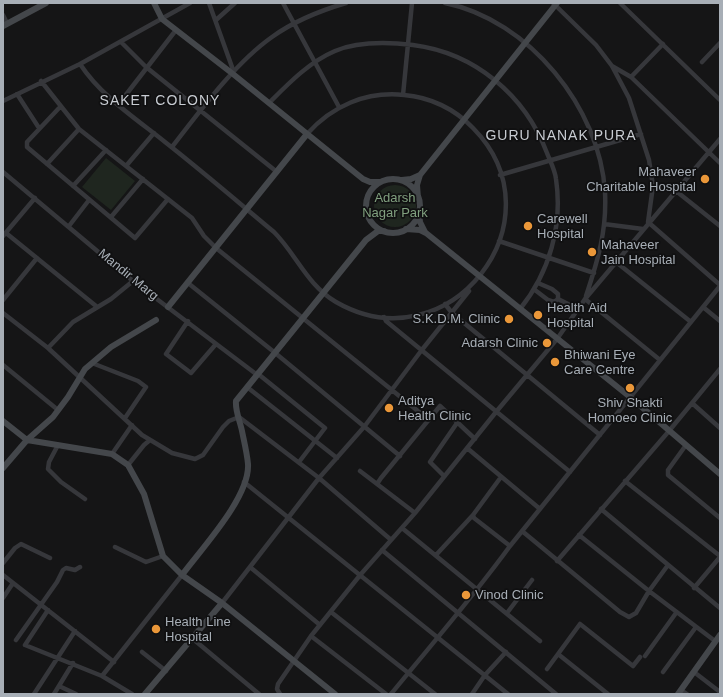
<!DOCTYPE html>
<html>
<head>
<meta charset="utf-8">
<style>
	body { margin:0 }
	#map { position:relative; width:723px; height:697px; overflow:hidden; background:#151516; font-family:Helvetica,sans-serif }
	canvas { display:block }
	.frame { position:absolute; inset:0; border:4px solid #a7aeb6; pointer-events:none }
</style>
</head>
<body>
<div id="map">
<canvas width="723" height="697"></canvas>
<div class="frame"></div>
</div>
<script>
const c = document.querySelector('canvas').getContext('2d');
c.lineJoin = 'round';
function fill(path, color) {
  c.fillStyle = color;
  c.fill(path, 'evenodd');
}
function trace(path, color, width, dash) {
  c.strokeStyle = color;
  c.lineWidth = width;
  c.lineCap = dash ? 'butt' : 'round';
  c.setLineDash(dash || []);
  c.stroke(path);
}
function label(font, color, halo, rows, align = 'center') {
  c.font = font + ' Helvetica,sans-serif';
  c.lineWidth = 3.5;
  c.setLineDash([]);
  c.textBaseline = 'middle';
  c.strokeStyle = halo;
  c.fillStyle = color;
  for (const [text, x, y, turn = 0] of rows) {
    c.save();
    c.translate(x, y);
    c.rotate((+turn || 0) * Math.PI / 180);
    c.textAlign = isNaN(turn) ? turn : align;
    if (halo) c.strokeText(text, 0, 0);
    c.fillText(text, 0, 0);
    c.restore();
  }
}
fill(new Path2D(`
	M 106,158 L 135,181 L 111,210 L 82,187 Z
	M374 206a21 21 0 1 1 42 0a21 21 0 1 1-42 0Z`), '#1f261f');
trace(new Path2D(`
	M 209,3 L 232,67 L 233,74
	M 283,3 L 339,107
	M 445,3 C 529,20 600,108 605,192 C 607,230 598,260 586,296
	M 553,3 L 596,45 L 612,66 L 629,98 L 649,160 L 653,186 L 648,222 L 720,285
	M 620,3 L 720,100
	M 3,15 L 7,23
	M 216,20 L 235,3
	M 121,42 L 146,67 L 277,172
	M 702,62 L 720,43
	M 80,64 C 101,96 135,118 165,142 C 202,171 238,202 274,232 C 296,254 307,285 336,302 C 449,367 564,220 473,128 C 455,109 430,97 404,95 C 366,91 332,106 307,134
	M 612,66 L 631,77 L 720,163
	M 631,77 L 663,44
	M 41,81 L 79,129 L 192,218 L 204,236 L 216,248 L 429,420
	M 17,94 L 39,128
	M 403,95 L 412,3
	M 3,101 L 80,64 L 190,3
	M 269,103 C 288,84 309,62 335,51 C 359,41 387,42 413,45 C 475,53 525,95 547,153 C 550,161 555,170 556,179 C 563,226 549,273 520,309
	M 118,105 L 176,30
	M 60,107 L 27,142 L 27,147 L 135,238 L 168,199
	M 172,147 C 200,111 235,63 272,37 C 294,21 319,11 346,3
	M 47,164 L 79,129
	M 126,166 L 154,133
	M 3,172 L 133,281 L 256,374
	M 500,175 L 641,134
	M 73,186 L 106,150
	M 676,191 L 720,226
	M 111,217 L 143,179
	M 604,224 L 643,229
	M 69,226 L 89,200
	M 6,233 L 96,306
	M 3,236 L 35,198
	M 499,241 L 594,273
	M 616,262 L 691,322
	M 188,283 L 274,352 L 400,456
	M 535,290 L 548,300 L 554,302 L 558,299 L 558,294 L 552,289 L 538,283
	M 558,299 L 578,309
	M 585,299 L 660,360
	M 3,300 L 37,258
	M 445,304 L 452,313 L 600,435
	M 703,307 L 720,321
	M 3,313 L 48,348 L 142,435 L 172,453 L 195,459 L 203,455 L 223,427 L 229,421 L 239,417 L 319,478 L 390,539
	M 384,317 L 386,321 L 570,472
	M 188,321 L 166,354 L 191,373 L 216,344
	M 48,348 L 73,322 L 111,299 L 133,281
	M 92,363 L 138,381 L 146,387 L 125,418
	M 3,365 L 58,410
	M 257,373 L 325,428 L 299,462
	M 247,387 L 337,458
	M 692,403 L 720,428
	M 58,445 L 49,462 L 48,469 L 61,482 L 85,499
	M 686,445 L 668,470 L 668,475 L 720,518
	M 467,448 L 540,509
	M 112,454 L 132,425
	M 128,465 L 144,445 L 150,440
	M 360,471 L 377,484
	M 444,476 L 430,462 L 457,423
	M 501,477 L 473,515 L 474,518 L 510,546
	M 625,481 L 720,556
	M 244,482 L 508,694
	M 601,509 L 720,608
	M 415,513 L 377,484 L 381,478 L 440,406 L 475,439
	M 402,528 L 540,641
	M 522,531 L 620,612 L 629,617 L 636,613 L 649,591 L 668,565
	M 579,535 L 649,591 L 715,641
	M 115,547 L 146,562 L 163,556
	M 382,550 L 556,694
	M 436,555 L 473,515
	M 557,561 L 669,431 L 720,369
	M 3,563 L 15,548 L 21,544 L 50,558
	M 250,567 L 320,625
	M 3,575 L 114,662
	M 694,588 L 720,557
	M 3,598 L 13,583
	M 222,603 L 319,478 L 364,427 L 421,351 L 469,291
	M 48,610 L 25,645 L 102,676 L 132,694
	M 331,612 L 435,694
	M 507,613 L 532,580
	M 311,636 L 386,694
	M 193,639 L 259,694
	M 16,640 L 57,582 L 63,570 L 66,568 L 75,570 L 80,567
	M 142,652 L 166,671
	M 645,656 L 676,613
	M 547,669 L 558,654
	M 663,672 L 696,627
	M 694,672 L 720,692
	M 102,676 L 182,575
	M 59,686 L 76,694
	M 681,690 L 687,694
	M 34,694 L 75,631
	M 54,694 L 73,663
	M 280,694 L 277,689 L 278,684 L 311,636 L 361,574 L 415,513 L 496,412 L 557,339 L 585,299 L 720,139
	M 391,694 C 431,645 473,597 510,546 L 720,286
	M 472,694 L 485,675 L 506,652
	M 608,694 L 558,654 L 580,624 L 633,666 L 640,657`), '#36373b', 4.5);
trace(new Path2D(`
	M 154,3 L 162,19 L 233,74 L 363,179 L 370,182 L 380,182
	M 3,26 L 46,3
	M366 206a27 27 0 1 1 54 0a27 27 0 1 1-54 0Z
	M 402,180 L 411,179 L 420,175
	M 418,198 L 417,185 L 420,175 L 557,3
	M 419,212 L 420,222 L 425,232
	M 406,229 L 420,230 L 426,233 L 630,397 L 720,474
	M 168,307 L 307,134
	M 3,421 L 27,440 L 112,454 L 128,465 L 144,494 L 163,556 L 182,575 L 222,603 L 335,694
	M 3,468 L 27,440 L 53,417 L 68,397 L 85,369 L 111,347 L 156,320
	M 182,575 C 202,548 250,497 248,464 C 247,453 244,441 242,431 C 240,421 235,411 236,401 L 366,240 L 378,231 L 384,231
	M 145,694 L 222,603
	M 678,694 L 720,635`), '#44474b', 6);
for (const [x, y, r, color] of [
	[705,179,5,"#ea9739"],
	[528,226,5,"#ea9739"],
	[592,252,5,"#ea9739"],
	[538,315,5,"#ea9739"],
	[509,319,5,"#ea9739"],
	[547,343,5,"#ea9739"],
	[555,362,5,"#ea9739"],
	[630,388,5,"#ea9739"],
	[389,408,5,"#ea9739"],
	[466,595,5,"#ea9739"],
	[156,629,5,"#ea9739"]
]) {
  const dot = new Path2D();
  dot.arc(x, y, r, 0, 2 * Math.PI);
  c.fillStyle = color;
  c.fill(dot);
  trace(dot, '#101011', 1.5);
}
label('13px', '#a7aeb6', '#101011', [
	["Mahaveer",696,172,"right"],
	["Charitable Hospital",696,187,"right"],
	["Carewell",537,219],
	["Hospital",537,234],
	["Mahaveer",601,245],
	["Jain Hospital",601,260],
	["Health Aid",547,308],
	["Hospital",547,323],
	["S.K.D.M. Clinic",500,319,"right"],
	["Adarsh Clinic",538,343,"right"],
	["Bhiwani Eye",564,355],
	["Care Centre",564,370],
	["Aditya",398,401],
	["Health Clinic",398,416],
	["Shiv Shakti",630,403,"center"],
	["Homoeo Clinic",630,418,"center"],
	["Vinod Clinic",475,595],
	["Health Line",165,622],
	["Hospital",165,637]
], 'left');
label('13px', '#81a07f', '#101011', [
	["Adarsh",395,198],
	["Nagar Park",395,213]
]);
label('13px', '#a7aeb6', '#101011', [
	["Mandir Marg",128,275,39]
]);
c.letterSpacing = '1px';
label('14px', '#c8ccd2', '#101011', [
	["SAKET COLONY",160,101],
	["GURU NANAK PURA",561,136]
]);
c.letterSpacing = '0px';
</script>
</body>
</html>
